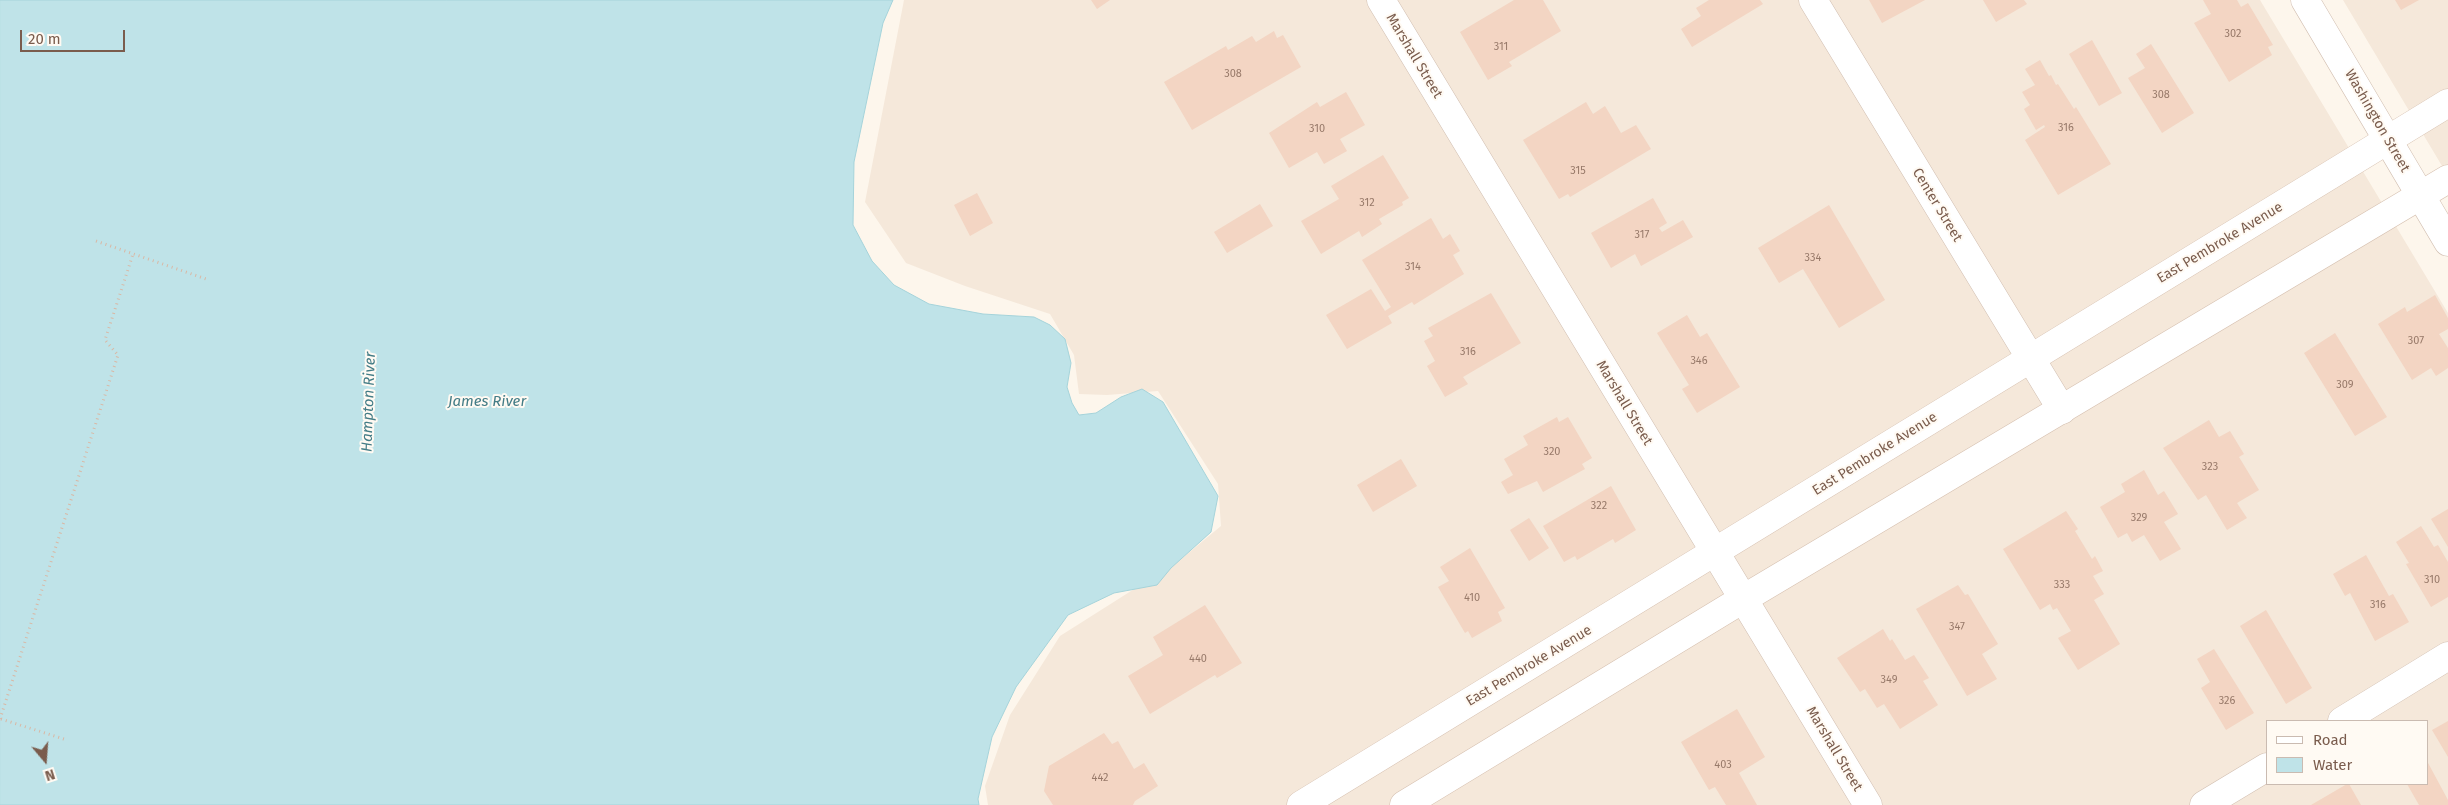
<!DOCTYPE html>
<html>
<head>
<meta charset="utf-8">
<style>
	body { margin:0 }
	#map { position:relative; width:2448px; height:805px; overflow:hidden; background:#fdf6ec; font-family:"Fira Sans",sans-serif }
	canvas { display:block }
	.legend { position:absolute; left:2266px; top:720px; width:162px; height:65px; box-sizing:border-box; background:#fffaf3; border:1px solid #cabbb1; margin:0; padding:6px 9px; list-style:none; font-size:15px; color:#7a5c4d }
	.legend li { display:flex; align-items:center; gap:10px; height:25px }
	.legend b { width:25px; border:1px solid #cabbb1 }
	.north { position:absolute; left:20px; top:735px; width:50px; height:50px; -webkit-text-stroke:4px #fffaf3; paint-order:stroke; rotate:162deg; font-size:14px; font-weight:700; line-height:20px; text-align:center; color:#7a5c4d }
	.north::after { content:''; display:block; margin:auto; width:18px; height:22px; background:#7a5c4d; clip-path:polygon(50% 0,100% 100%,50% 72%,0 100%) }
	.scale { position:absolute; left:20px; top:30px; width:105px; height:22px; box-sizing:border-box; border:2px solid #7a5c4d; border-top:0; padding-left:6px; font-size:15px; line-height:18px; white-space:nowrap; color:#7a5c4d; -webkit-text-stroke:4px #fffaf3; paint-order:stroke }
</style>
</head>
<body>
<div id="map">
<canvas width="2448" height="805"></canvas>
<ul class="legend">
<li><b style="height:6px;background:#fff"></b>Road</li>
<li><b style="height:14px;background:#bfe3e8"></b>Water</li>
</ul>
<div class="north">N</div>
<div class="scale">20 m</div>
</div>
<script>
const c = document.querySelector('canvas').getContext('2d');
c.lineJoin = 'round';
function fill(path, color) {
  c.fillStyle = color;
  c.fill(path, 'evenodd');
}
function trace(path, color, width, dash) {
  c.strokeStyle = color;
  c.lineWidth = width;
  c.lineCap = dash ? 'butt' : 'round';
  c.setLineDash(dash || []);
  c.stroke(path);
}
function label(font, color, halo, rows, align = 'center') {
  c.font = font + ' "Fira Sans",sans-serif';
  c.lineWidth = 4;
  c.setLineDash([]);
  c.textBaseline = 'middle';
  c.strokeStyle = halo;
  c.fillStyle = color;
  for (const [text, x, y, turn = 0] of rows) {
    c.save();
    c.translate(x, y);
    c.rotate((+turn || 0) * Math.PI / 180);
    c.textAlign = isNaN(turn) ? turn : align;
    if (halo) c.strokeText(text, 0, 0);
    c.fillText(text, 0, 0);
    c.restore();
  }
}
fill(new Path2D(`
	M 904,0 L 2260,0 L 2448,313 L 2448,805 L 988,805 L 985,786 L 1010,715 L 1060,636 L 1180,560 L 1221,526 L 1218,484 L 1158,391 L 1107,395 L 1079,394 L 1074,355 L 1050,314 L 965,286 L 906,263 L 865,202 ZM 2267,721 L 2427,721 L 2427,784 L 2267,784 Z
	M 2343,0 L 2448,0 L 2448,176 Z`), '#f5e8da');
const water = new Path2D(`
	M 0,0 L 893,0 L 883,23 L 854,162 L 853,225 L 872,261 L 894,285 L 929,304 L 983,314 L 1034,317 L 1050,325 L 1065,339 L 1071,363 L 1067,387 L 1072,403 L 1079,415 L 1096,413 L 1121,397 L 1142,389 L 1163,402 L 1218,496 L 1211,532 L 1171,568 L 1157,585 L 1114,593 L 1068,615 L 1016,687 L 992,737 L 978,799 L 979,805 L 0,805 Z`);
fill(water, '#bfe3e8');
trace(water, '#a5d3da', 1);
fill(new Path2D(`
	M 1091,0 L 1110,0 L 1097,9 Z
	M 1514,0 L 1543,0 L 1561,31 L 1509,62 L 1512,66 L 1488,80 L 1460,32 Z
	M 1709,0 L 1760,0 L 1763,4 L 1692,47 L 1681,29 L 1701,16 L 1696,8 Z
	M 1869,0 L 1925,0 L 1882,23 Z
	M 1983,0 L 2024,0 L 2027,4 L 1996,22 Z
	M 2203,0 L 2237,0 L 2241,7 L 2248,3 L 2273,45 L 2268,47 L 2272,55 L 2229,82 L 2194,23 L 2211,14 Z
	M 2395,0 L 2419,0 L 2401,10 Z
	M 1274,31 L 1277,38 L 1283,35 L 1301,67 L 1192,130 L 1164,82 L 1226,46 L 1228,50 L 1252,36 L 1256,42 Z
	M 2092,40 L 2122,93 L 2099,106 L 2069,54 Z
	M 2151,44 L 2194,113 L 2162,133 L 2128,78 L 2145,68 L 2136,54 Z
	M 2040,60 L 2049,76 L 2051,75 L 2056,85 L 2058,84 L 2074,109 L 2076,107 L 2111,164 L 2058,195 L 2025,140 L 2045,127 L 2044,125 L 2036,130 L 2024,109 L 2030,105 L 2022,92 L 2035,85 L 2025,69 Z
	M 1346,92 L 1365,125 L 1340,139 L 1347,151 L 1324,164 L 1317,152 L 1289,168 L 1269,133 L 1317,102 L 1320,107 Z
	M 1586,102 L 1593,114 L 1605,106 L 1621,133 L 1636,125 L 1651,149 L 1570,197 L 1568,194 L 1559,199 L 1523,140 Z
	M 1383,155 L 1409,198 L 1402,202 L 1403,205 L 1379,219 L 1382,224 L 1362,237 L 1359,231 L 1321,254 L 1301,221 L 1339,199 L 1331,186 Z
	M 977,193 L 993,223 L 970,236 L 954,205 Z
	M 1653,198 L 1667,223 L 1659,228 L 1662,232 L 1683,220 L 1693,237 L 1641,266 L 1635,254 L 1611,268 L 1591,233 Z
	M 1260,204 L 1273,226 L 1227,253 L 1214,232 Z
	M 1829,205 L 1885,300 L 1839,328 L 1803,269 L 1779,283 L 1758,248 Z
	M 1431,218 L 1443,239 L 1450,234 L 1460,251 L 1453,255 L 1464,274 L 1414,305 L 1412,302 L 1388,316 L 1392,323 L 1347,349 L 1326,315 L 1371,289 L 1385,311 L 1391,307 L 1362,260 Z
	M 1491,293 L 1521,343 L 1463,377 L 1468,384 L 1445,397 L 1427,366 L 1435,361 L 1424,341 L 1433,336 L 1428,328 Z
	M 2435,295 L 2448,318 L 2448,329 L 2439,334 L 2448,348 L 2448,368 L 2436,376 L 2431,368 L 2412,380 L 2378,324 L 2405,307 L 2407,312 Z
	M 1687,315 L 1700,337 L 1707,333 L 1740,387 L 1697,413 L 1682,389 L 1689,385 L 1657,333 Z
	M 2335,333 L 2387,417 L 2355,436 L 2304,353 Z
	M 1557,417 L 1559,422 L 1568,417 L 1592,458 L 1582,464 L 1585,469 L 1543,492 L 1537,481 L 1508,494 L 1501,482 L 1513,475 L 1504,459 L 1528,445 L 1523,436 Z
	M 2209,420 L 2219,437 L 2230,431 L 2244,454 L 2239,457 L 2259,490 L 2237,503 L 2247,518 L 2227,530 L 2206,495 L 2198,500 L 2163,448 Z
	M 1401,459 L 1417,486 L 1373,512 L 1357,485 Z
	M 2144,470 L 2158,495 L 2164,491 L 2178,514 L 2164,522 L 2181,549 L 2160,561 L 2144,535 L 2132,542 L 2127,533 L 2118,538 L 2100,507 L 2125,492 L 2121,484 Z
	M 1611,486 L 1636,530 L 1615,543 L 1613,539 L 1577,560 L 1575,556 L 1564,562 L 1543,526 Z
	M 2448,509 L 2448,547 L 2431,519 Z
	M 2066,511 L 2078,529 L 2075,531 L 2092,559 L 2095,556 L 2103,571 L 2093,576 L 2104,594 L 2094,600 L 2120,644 L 2078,670 L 2058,638 L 2071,631 L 2057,608 L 2053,610 L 2050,604 L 2040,610 L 2003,549 Z
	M 1529,518 L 1549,548 L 1529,561 L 1510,530 Z
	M 2421,526 L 2434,547 L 2438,545 L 2448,562 L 2448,597 L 2431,607 L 2406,564 L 2409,563 L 2396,542 Z
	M 1470,548 L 1505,608 L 1498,612 L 1502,621 L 1472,638 L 1468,631 L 1465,633 L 1438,587 L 1449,581 L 1440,567 Z
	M 2366,555 L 2389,596 L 2393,594 L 2409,622 L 2375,641 L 2350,593 L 2345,596 L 2333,574 Z
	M 1958,585 L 1965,595 L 1968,594 L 1998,644 L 1982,654 L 1997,679 L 1967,696 L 1916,609 Z
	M 1205,605 L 1242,663 L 1217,678 L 1215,675 L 1150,714 L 1128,676 L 1163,655 L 1153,637 Z
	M 2266,610 L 2312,688 L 2286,704 L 2240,626 Z
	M 1883,629 L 1890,641 L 1892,639 L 1905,660 L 1914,655 L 1929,678 L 1923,681 L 1938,705 L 1900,729 L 1884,704 L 1877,708 L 1865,689 L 1860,692 L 1837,658 Z
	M 2214,649 L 2254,713 L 2226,730 L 2201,688 L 2210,682 L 2197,659 Z
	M 1737,709 L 1765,757 L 1739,773 L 1757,805 L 1726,805 L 1715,787 L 1709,790 L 1681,742 Z
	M 2448,721 L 2448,757 L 2432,730 Z
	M 1104,733 L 1112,744 L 1118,741 L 1134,769 L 1144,763 L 1158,786 L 1135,801 L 1133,805 L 1053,805 L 1044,791 L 1049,766 Z
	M 2427,761 L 2448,800 L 2448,805 L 2419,805 L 2407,784 L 2427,784 Z
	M 2349,784 L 2361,805 L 2311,805 L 2347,784 Z`), '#f3d5c3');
const minor = new Path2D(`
	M 1381,0 L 1868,805
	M 1813,0 L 2062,410
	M 2305,0 L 2448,242
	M 2342,721 L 2448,656
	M 2204,805 L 2267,767`);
const secondary = new Path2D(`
	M 1301,805 L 2448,103
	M 1404,805 L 1743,599 L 2448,179`);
trace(minor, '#d1beb0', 29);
trace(secondary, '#d6c0b0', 29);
trace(new Path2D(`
	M 96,241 L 209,280
	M 0,719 L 118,355 L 105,340 L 133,254
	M 1,719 L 67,740`), '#d9b8a5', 3, [1, 4]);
trace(minor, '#fff', 28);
trace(secondary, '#fff', 28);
label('11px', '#987a6a', null, [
	["302",2233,34],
	["311",1501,47],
	["308",1233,74],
	["308",2161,95],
	["316",2066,128],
	["310",1317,129],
	["315",1578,171],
	["312",1367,203],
	["317",1642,235],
	["334",1813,258],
	["314",1413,267],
	["307",2416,341],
	["316",1468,352],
	["346",1699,361],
	["309",2345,385],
	["320",1552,452],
	["323",2210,467],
	["322",1599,506],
	["329",2139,518],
	["310",2432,580],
	["333",2062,585],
	["410",1472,598],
	["316",2378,605],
	["347",1957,627],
	["440",1198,659],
	["349",1889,680],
	["326",2227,701],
	["403",1723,765],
	["442",1100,778]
]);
label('14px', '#7a5c4d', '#fffaf3', [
	["Marshall Street",1414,56,59],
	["Washington Street",2377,121,60],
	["Center Street",1937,205,59],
	["East Pembroke Avenue",2220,243,-31],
	["Marshall Street",1624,403,59],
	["East Pembroke Avenue",1875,454,-32],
	["East Pembroke Avenue",1529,666,-31],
	["Marshall Street",1834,749,59]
]);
label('italic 15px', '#437c86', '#fffaf3', [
	["Hampton River",369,402,-88],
	["James River",487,402]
]);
</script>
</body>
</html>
